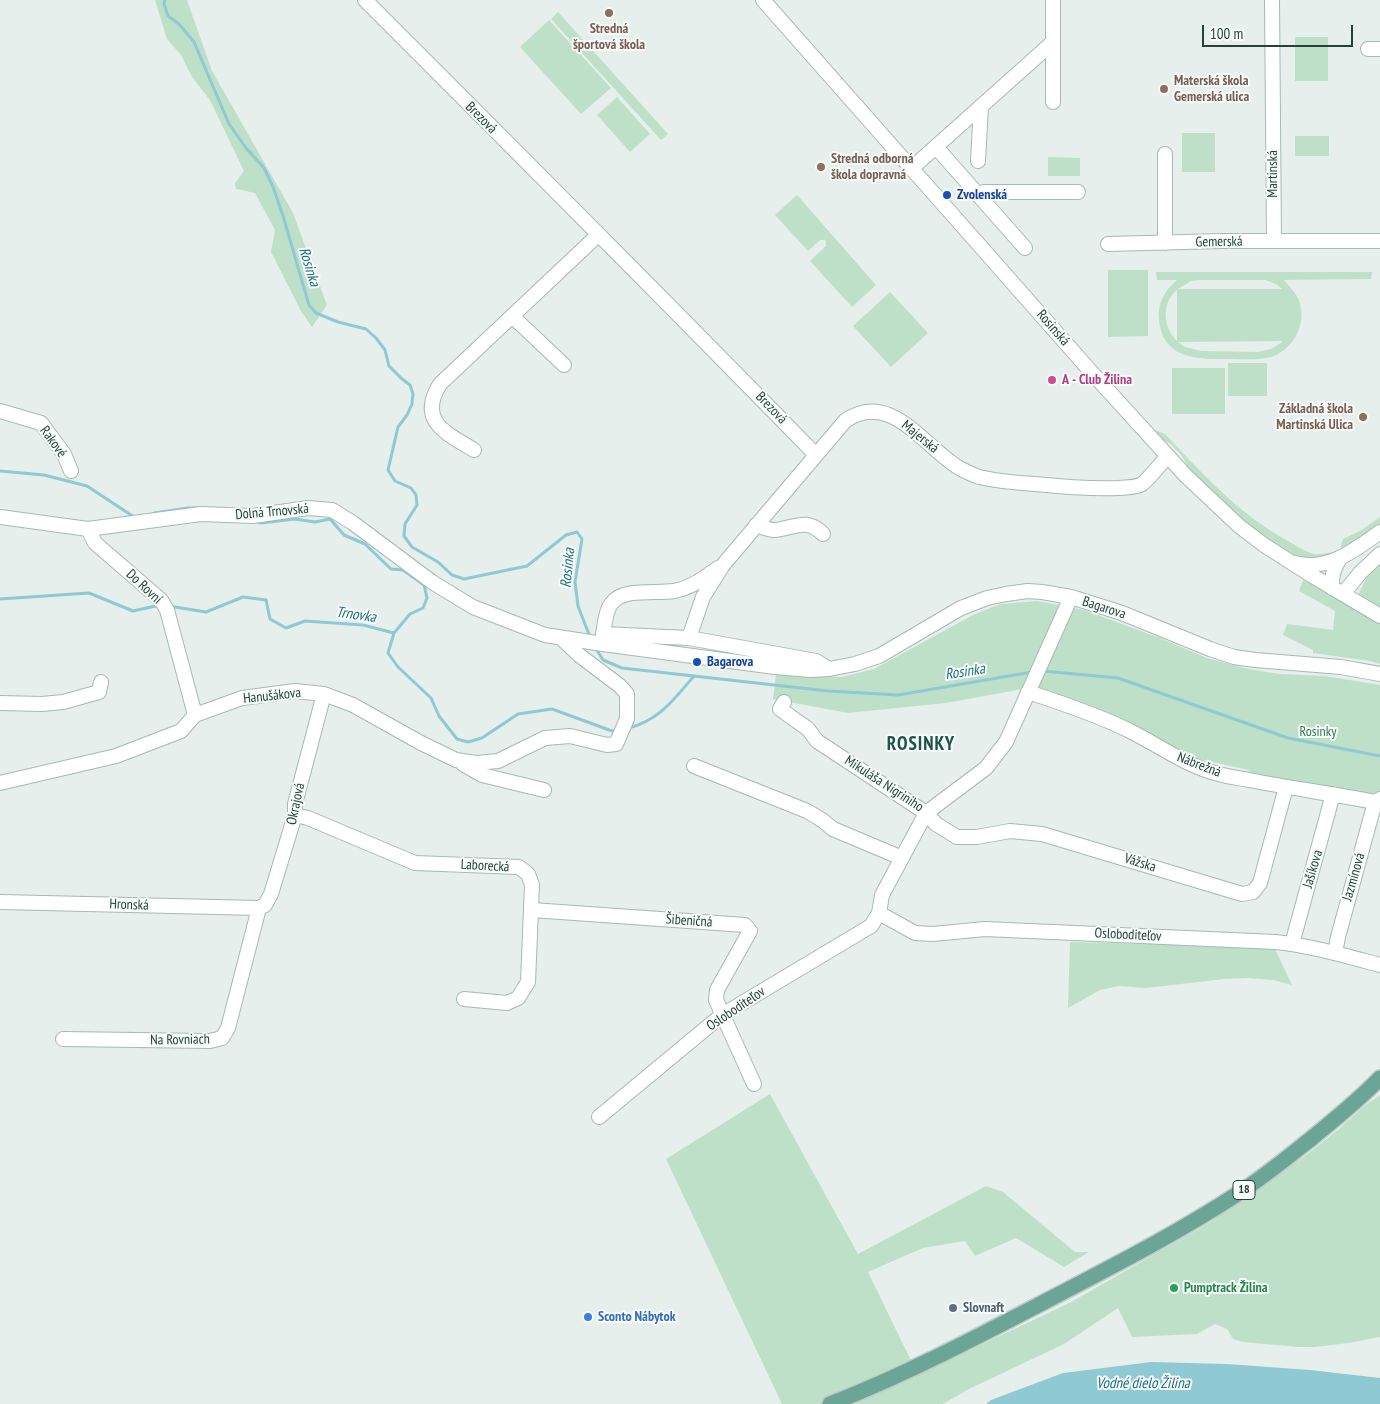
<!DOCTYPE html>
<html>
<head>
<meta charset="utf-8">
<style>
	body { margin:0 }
	#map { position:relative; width:1380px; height:1404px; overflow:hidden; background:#e6efeb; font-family:"PT Sans Narrow",sans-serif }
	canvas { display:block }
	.scale { position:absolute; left:1202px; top:25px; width:151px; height:22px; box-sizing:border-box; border:2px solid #24423a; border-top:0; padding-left:6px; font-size:15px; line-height:18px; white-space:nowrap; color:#24423a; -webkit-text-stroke:4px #f7fbf9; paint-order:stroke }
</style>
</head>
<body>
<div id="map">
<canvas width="1380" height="1404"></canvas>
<div class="scale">100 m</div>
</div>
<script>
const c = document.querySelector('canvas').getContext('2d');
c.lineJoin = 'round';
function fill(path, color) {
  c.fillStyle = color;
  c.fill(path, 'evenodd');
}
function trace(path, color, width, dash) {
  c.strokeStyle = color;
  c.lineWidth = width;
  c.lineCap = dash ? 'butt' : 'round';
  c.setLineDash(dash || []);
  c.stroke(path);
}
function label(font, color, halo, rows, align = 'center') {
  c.font = font + ' "PT Sans Narrow",sans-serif';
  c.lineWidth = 4;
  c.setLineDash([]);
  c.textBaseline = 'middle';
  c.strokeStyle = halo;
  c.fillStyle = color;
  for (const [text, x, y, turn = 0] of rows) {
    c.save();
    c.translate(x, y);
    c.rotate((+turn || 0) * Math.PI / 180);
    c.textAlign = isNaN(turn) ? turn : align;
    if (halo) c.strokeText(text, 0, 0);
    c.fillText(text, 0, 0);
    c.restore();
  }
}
fill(new Path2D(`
	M 155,0 L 187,0 L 212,71 L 293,213 L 327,305 L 312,327 L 301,311 L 271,252 L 275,230 L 255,193 L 236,189 L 235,183 L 244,171 L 210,100 L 192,77 L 181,55 L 167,39 Z
	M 558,12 L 668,134 L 661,140 L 551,19 Z
	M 549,20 L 611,88 L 581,114 L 520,47 Z
	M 1295,37 L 1328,37 L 1328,81 L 1295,81 Z
	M 617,97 L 650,134 L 630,152 L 597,115 Z
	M 1182,133 L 1215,133 L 1215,172 L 1182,172 Z
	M 1295,136 L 1329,136 L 1329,156 L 1295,156 Z
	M 1048,157 L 1080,158 L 1080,176 L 1048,176 Z
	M 797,195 L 876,285 L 852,307 L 810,261 L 826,246 L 826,243 L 825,240 L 820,240 L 808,251 L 775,215 Z
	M 1108,270 L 1148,270 L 1148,336 L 1108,337 Z
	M 1156,272 L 1372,272 L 1371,279 L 1284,280 C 1289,286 1294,291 1298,298 C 1307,318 1298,343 1278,354 C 1265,361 1248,359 1233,359 C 1202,359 1163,362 1159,320 C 1157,303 1165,290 1177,280 L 1157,280 ZM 1200,280 L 1265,280 L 1276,284 L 1282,289 L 1178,289 L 1191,281 ZM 1177,290 L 1177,341 C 1163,327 1161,303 1177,290 ZM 1178,342 L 1282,341 L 1282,342 L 1271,349 L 1258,352 L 1201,351 L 1185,347 Z
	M 890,292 L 928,333 L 891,367 L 853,326 Z
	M 1228,363 L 1267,363 L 1267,396 L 1228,396 Z
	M 1172,368 L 1225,368 L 1225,414 L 1172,414 Z
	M 1155,430 L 1165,434 C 1205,476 1238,514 1290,542 C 1297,546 1304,551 1311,553 C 1320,557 1328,550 1337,554 L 1321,560 L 1291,557 L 1232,512 L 1189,469 L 1182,456 L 1171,444 L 1161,439 L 1153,432 Z
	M 1380,517 L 1380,526 L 1341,552 L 1341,545 L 1343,539 L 1360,531 Z
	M 1380,562 L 1380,664 L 1370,661 L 1313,653 L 1313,650 L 1283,635 L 1287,624 L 1333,630 L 1335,611 L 1299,591 L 1303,580 L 1352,608 L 1369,572 Z
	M 1037,601 L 1084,610 L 1160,638 L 1207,658 L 1248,669 L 1280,674 L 1325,676 L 1380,685 L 1380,796 L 1248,777 L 1249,770 L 1176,754 L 1023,689 L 946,703 L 848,713 L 773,699 L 776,674 L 842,677 L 874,669 L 973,615 L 1001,604 Z
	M 1070,942 L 1274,947 L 1292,985 L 1273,980 L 1248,978 L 1224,979 L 1146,988 L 1119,986 L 1100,990 L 1068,1008 Z
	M 770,1094 L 858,1254 L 986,1186 L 1003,1192 L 1075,1252 L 1089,1252 L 1064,1267 L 1016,1238 L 975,1256 L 965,1241 L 923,1248 L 868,1272 L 918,1375 L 1071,1302 L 1204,1226 L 1305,1156 L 1339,1129 L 1363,1107 L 1380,1095 L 1380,1337 L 1348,1343 L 1315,1347 L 1299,1347 L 1242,1342 L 1233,1339 L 1227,1329 L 1215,1324 L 1197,1334 L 1132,1337 L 1118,1308 L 1064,1344 L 971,1388 L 943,1404 L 782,1404 L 666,1159 Z`), '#bfe0c8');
fill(new Path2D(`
	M 1151,1362 L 1227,1364 L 1310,1370 L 1380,1378 L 1380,1404 L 986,1404 L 991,1400 L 1063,1373 Z`), '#8ec9d4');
trace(new Path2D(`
	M 165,0 L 164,4 L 168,16 L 179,24 L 194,42 L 229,124 L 246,148 L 264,168 L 273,187 L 283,216 L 309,305 L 316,313 L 338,322 L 366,329 L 376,338 L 385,350 L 389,366 L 401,378 L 410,385 L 413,394 L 412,404 L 407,415 L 398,427 L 388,470 L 395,481 L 411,488 L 416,495 L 417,505 L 405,524 L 404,536 L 412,547 L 438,562 L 452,575 L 464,579 L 527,566 L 566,535 L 577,532 L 582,539 L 575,582 L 578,606 L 590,637
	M 0,471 L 44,475 L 87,486 L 134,517 L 136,517
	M 154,513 L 188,508 L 198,508
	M 256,521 L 261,523 L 295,519 L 315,522 L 330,519 L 344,535 L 365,544 L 391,569 L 403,570 L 424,585 L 427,598 L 423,608 L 410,614 L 394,633 L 388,653 L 398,667 L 431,698 L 439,716 L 457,739 L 468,742 L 482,738 L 518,714 L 552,709 L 612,731 L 617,730
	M 0,599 L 89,593 L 133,611 L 160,605
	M 169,606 L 206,612 L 243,597 L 266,600 L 270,619 L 286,628 L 305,621 L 363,625 L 394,633
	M 595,647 L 603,660 L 622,668 L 828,691 L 898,695 L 1032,672
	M 1043,671 L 1118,678 L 1288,738 L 1380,756
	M 628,728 C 659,721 675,698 694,676`), '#8ec9d4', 3);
const minor = new Path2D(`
	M 365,0 C 516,151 667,302 816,455
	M 763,0 L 1093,374 L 1186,476 L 1239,526 L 1264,545 L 1311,575 L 1380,616
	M 1053,0 L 1053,102
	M 1272,0 L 1274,241
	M 1368,49 L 1380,49
	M 936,147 L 1025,248
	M 978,161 L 981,106
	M 912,168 L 1053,42
	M 979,196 L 984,192 L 1078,192
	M 1165,243 L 1165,154
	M 1108,244 L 1222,241 L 1380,241
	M 512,316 L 564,365
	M 0,411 L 41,423 L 64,454 L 71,471
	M 474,450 C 446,433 417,421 440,384 L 598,235
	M 0,517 L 88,529 L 201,514 L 253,516 L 308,508 L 332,510 L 353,523 L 432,582 L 473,607 L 545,635 L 603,644 L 775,667 L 810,670 L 829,669 L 855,664 L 879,656 L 961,608 L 987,598 L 1006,594 L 1028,591 L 1042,592 L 1071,597 L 1122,613 L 1210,649 L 1234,657 L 1255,660 L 1341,667 L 1380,674
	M 756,525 C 762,527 768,530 775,530 C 795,528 806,517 823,534
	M 88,529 L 95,543 L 161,600 L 167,610 L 195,715
	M 1295,563 C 1327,572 1355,550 1380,532
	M 1332,588 C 1331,576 1334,569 1340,558
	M 1343,594 L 1360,573 L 1380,554
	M 603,634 C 605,625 605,612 611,604 C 623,587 656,594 674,591 C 691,588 704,578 718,568
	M 689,638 L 703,597 L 723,565 L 845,421 C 891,388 926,450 961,469 C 967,472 973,475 979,477 C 997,481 1016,483 1035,484 C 1064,487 1090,489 1119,488 C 1126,487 1135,488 1142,484 C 1148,480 1161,463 1168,456
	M 603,644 L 603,634 L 689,638 L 816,661 L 829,669
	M 1028,692 C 1062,703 1098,715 1130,731 C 1160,746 1186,766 1219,774 C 1229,777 1239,778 1249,780 C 1291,788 1333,794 1375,802 L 1380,799
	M 784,702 L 780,709 L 808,729 L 817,741 L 926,813 L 936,824 L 957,837 L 977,837 L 1010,831 L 1042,834 L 1242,894 L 1253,892 L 1260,883 L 1286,787
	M 0,703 L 42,704 L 63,702 L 99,692 L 101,682
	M 463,764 L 482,775 L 544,790
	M 694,766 L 807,811 L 822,820 L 833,829 L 902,858
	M 0,783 L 116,756 L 181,731 L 195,715 L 242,698 L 295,691 L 324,694 L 353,705 L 421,743 L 456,760 L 476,763 L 498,761 L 545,738 L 570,736 L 607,745 L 616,744 L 627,719 L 627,694 L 620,686 L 579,655 L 561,638
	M 295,815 L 308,818 L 415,863 L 519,867 L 528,874 L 532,885 L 528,982 L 518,998 L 507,1003 L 464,999
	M 0,902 L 259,908
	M 259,908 L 265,905 L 271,894 L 295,815 L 295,804 L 324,694
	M 532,910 L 745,925 L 750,931 L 717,990 L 716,1000 L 754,1084
	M 879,913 L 915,933 L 933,934 L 985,929 L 1276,942 C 1312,946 1346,956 1380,965
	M 1292,944 L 1333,794
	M 1335,953 L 1338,937 L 1375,802
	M 63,1039 L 210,1041 L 222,1038 L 228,1028 L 259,908
	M 599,1117 L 722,1015 L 871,926 L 879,913 L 882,895 L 926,813 L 986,768 L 1006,742 L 1071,597`);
const major = new Path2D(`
	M 830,1404 C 905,1375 977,1337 1048,1300 C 1113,1266 1178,1233 1239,1193 C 1265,1176 1288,1157 1312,1138 C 1335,1119 1359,1100 1380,1078`);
trace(minor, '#a8b8b2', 16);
trace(major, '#c2cac8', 18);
trace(minor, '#fff', 14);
trace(major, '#6aa596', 15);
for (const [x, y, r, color] of [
	[609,13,5,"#8d6e63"],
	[1164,89,5,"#8d6e63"],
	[821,167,5,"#8d6e63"],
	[947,195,5,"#1a4fb4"],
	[1052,380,5,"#d1479c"],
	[1363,417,5,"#8d6e63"],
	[697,662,5,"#1a4fb4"],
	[1174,1288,5,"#2e9e5b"],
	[953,1308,5,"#5c6f8a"],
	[588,1317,5,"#3f7fe0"]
]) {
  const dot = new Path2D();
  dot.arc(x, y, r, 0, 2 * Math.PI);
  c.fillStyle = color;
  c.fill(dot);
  trace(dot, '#f7fbf9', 2);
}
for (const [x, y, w] of [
	[1244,1190,22]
]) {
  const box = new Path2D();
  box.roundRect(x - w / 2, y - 9.5, w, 19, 4);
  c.fillStyle = '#f7fbf9';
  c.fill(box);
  trace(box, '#24423a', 1);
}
label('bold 12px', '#24423a', null, [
	["18",1244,1190]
]);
label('bold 14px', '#785e54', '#f7fbf9', [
	["Stredná",609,29,"center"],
	["športová škola",609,45,"center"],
	["Materská škola",1174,81],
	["Gemerská ulica",1174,97],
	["Stredná odborná",831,159],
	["škola dopravná",831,175],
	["Základná škola",1353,409,"right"],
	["Martinská Ulica",1353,425,"right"]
], 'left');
label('14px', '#24423a', '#f7fbf9', [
	["Brezová",481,118,45],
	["Martinská",1273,174,-90],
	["Gemerská",1219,242,-1],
	["Rosinská",1053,328,49],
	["Brezová",771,408,46],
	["Majerská",920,437,39],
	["Rakové",53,442,54],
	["Dolná Trnovská",272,512,-5],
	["Do Rovní",144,587,43],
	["Bagarova",1104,608,18],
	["Hanušákova",272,696,-6],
	["Nábrežná",1199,765,21],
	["Mikuláša Nigriniho",884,784,33],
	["Okrajová",296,804,-78],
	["Vážska",1140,863,17],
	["Laborecká",485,866,3],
	["Jašíkova",1313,869,-74],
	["Jazmínová",1354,877,-74],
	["Hronská",129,905,2],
	["Šibeničná",689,921,4],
	["Osloboditeľov",1128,935,3],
	["Osloboditeľov",736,1009,-34],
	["Na Rovniach",180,1040,-1]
]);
label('bold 14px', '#164399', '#f7fbf9', [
	["Zvolenská",957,195],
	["Bagarova",707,662]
], 'left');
label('bold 14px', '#b23c85', '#f7fbf9', [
	["A - Club Žilina",1062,380]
], 'left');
label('14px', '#2d7a4b', '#f7fbf9', [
	["Rosinky",1318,732]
]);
label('bold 14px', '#27864d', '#f7fbf9', [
	["Pumptrack Žilina",1184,1288]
], 'left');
label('bold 14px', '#4e5e75', '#f7fbf9', [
	["Slovnaft",963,1308]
], 'left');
label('bold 14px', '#366cbe', '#f7fbf9', [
	["Sconto Nábytok",598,1317]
], 'left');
label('italic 15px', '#1c6f80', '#f7fbf9', [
	["Rosinka",309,267,73],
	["Rosinka",568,568,-85],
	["Trnovka",356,615,8],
	["Rosinka",965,672,-9],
	["Vodné dielo Žilina",1143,1384]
]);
c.letterSpacing = '1px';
label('bold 19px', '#1f5548', '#f7fbf9', [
	["ROSINKY",921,745]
]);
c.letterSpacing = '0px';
</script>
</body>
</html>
